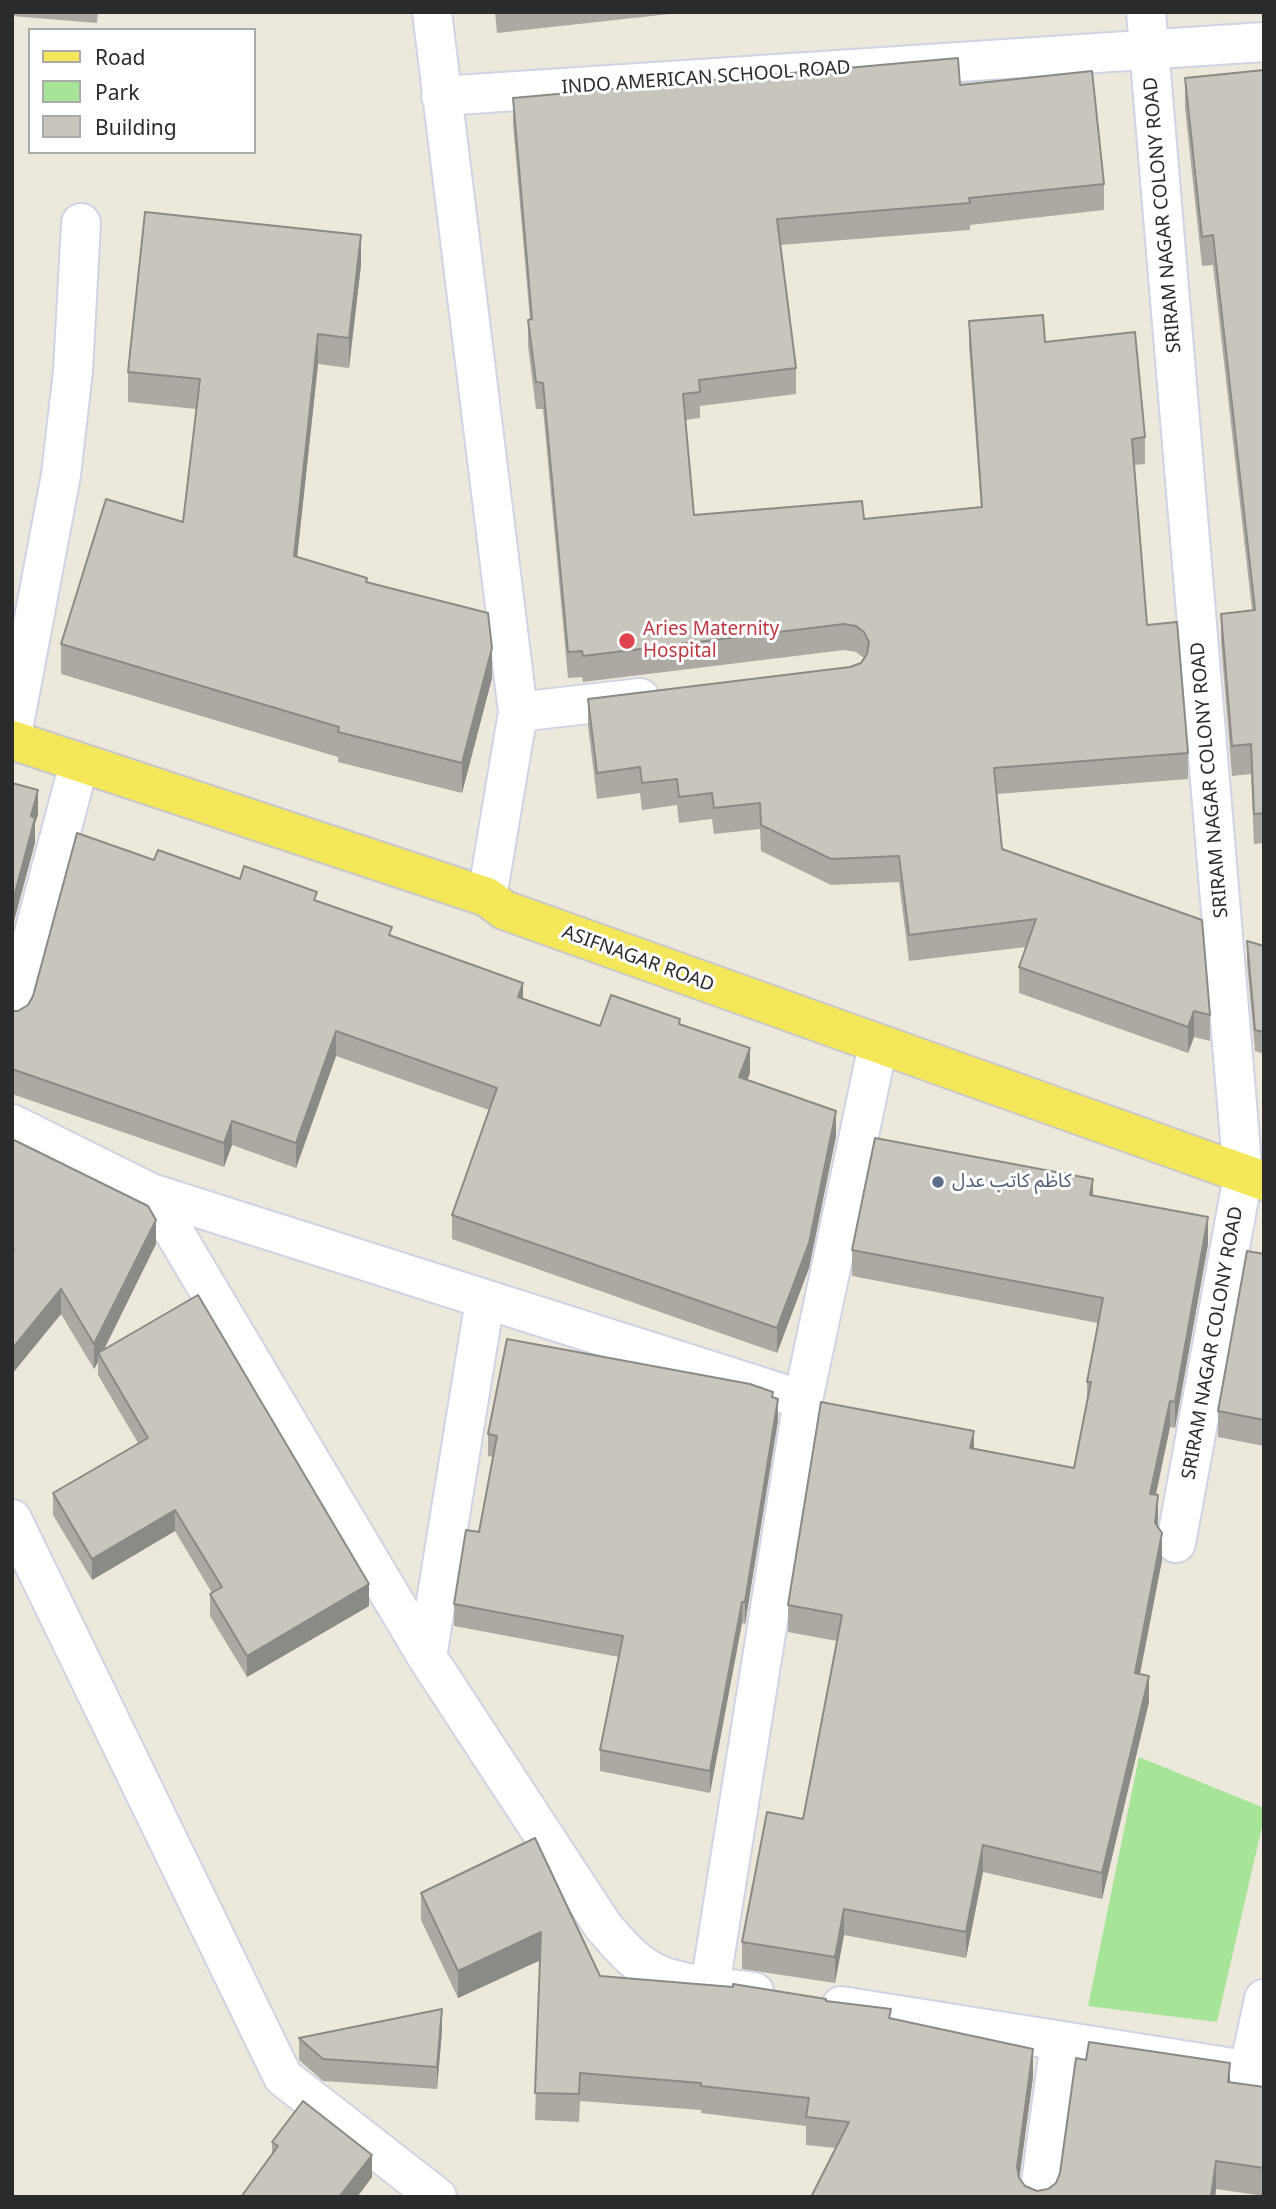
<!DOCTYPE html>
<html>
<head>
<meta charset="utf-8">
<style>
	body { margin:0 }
	#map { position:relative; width:1276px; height:2209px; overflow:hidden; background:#ede8dc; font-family:"Noto Sans",sans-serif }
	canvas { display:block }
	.frame { position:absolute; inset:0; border:14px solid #2b2b2b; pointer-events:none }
	.legend { position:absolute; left:28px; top:28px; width:228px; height:126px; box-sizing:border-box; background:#fff; border:2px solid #aaa; margin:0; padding:9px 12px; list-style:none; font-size:21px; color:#2b2b2b }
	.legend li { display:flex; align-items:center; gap:14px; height:35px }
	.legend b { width:35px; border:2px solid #aaa }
</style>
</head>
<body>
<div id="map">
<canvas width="1276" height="2209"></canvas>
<div class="frame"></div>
<ul class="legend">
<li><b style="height:9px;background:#f4e85a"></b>Road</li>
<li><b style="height:19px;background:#a6e597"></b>Park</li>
<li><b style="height:19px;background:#c8c5bc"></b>Building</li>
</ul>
</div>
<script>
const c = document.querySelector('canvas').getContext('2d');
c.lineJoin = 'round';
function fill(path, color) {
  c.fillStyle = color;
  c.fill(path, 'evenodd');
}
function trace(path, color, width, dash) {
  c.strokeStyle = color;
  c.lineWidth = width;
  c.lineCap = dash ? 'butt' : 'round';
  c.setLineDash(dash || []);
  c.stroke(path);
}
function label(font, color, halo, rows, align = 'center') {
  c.font = font + ' "Noto Sans","Noto Sans Arabic",sans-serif';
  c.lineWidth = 6;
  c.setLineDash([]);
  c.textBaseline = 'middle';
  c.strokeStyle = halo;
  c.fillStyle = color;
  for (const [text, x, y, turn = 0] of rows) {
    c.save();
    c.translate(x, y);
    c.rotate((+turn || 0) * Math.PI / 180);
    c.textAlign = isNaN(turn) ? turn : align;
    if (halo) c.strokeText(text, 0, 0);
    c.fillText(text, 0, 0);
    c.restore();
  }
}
fill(new Path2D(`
	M 1139,1757 L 1264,1808 L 1264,1818 L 1217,2022 L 1088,2006 Z`), '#a6e597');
const minor = new Path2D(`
	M 432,12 L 518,712 L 487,897
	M 1146,12 L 1243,1176 L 1176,1543
	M 441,96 L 1264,42
	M 518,712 L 640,698
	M 12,735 L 61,475 L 73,371 L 81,223
	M 12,1015 L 79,764
	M 12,1124 L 151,1193 L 803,1400
	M 151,1193 L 427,1657 L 603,1926 C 617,1942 629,1957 646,1968 C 673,1986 722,1987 754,1992
	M 12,1519 L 283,2077 L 437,2197
	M 427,1657 L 485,1300
	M 710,1986 L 803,1400 L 878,1045
	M 841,2006 L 1264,2073
	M 1249,2069 L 1264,1999
	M 1039,2197 L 1060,2042`);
const major = new Path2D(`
	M 12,740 L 487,897 L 504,910 L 1264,1181`);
trace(minor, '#d1d2e4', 42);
trace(major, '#c8c8c8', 42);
trace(minor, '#fff', 38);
trace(major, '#f4e85a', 38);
fill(new Path2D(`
	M 12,12 L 98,12 L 97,23 L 12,16 Z
	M 495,12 L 688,12 L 497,33 Z
	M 1264,70 L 1264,843 L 1254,844 L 1251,774 L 1232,776 L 1221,643 L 1221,614 L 1252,610 L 1213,265 L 1202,266 L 1185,108 L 1185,78 Z
	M 960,85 L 1104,184 L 1104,210 L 970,225 L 970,230 L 780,245 L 796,368 L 796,394 L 700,406 L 700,418 L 685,420 L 694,515 L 864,519 L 981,508 L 969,347 L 969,321 L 1045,342 L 1145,437 L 1145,464 L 1134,465 L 1147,625 L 1188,753 L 1188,779 L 997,794 L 1002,849 L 1210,1015 L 1210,1041 L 1194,1037 L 1188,1053 L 1019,993 L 1019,967 L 1026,947 L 909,961 L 899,882 L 831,885 L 761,851 L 760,829 L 714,834 L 712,819 L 679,823 L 677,805 L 642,810 L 640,793 L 597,799 L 588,726 L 588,699 L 850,667 L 861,663 L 864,658 L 856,652 L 844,650 L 583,682 L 582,677 L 568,678 L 543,409 L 536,409 L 528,346 L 528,320 L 530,320 L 513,124 L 513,98 Z
	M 361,265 L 349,368 L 318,364 L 297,557 L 367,582 L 492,678 L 462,793 L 338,762 L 338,757 L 61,674 L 61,644 L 183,522 L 196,409 L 128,402 L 128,372 Z
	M 154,860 L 240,879 L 317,901 L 523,999 L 600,1026 L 680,1025 L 750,1073 L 747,1080 L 836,1136 L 809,1268 L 777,1353 L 452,1239 L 452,1215 L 489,1110 L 336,1056 L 296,1168 L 232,1145 L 224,1167 L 12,1094 L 12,1011 L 18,1011 L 28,1005 Z
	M 1247,941 L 1264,946 L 1264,1054 L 1255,1051 L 1247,963 Z
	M 12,1139 L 156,1244 L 104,1350 L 369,1606 L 247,1677 L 210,1616 L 210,1594 L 212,1593 L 175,1531 L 92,1580 L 53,1515 L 53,1493 L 138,1443 L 98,1375 L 98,1362 L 94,1369 L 61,1314 L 12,1374 Z
	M 1093,1195 L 1208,1244 L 1175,1428 L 1170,1427 L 1156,1495 L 1157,1526 L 1162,1560 L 1140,1674 L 1149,1702 L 1102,1899 L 983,1872 L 966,1958 L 844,1935 L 835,1983 L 742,1969 L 742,1942 L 803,1819 L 837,1641 L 788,1632 L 788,1605 L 974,1448 L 1074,1468 L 1087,1404 L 1087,1382 L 1098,1323 L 852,1276 L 852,1250 Z
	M 1264,1254 L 1264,1446 L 1218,1437 L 1218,1411 Z
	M 773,1398 L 778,1420 L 745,1624 L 742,1623 L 710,1793 L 600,1771 L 600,1750 L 619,1657 L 454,1626 L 454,1604 L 479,1532 L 493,1457 L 488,1456 L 488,1434 Z
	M 421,1893 L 600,1976 L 826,2001 L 891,2018 L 1033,2077 L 1019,2179 L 1025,2186 L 1037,2191 L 1048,2189 L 1056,2183 L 1060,2173 L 1086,2060 L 1264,2087 L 1264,2196 L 1216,2189 L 1215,2197 L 811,2197 L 836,2148 L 806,2145 L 806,2126 L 701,2113 L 701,2110 L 580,2101 L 579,2122 L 535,2120 L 540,1960 L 458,1998 L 421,1920 Z
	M 442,2031 L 437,2089 L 323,2081 L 299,2060 L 299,2038 Z
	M 272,2142 L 372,2177 L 357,2197 L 241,2197 L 272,2155 Z`), '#aca9a2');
fill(new Path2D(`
	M 361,235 L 361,265 L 349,368 L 349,338 Z
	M 318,334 L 318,364 L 294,586 L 294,556 Z
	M 492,648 L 492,678 L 462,793 L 462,763 Z
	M 38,790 L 38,815 L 35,824 L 35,843 L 12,929 L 12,904 L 31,816 Z
	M 523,983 L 523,1008 L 518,997 Z
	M 1194,1011 L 1194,1037 L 1188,1053 L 1188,1027 Z
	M 336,1031 L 336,1056 L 296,1168 L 296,1143 Z
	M 750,1048 L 750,1073 L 739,1102 L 739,1077 Z
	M 836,1111 L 836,1136 L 809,1268 L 777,1353 L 777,1328 Z
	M 232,1121 L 232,1145 L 224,1167 L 224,1143 Z
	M 1093,1179 L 1093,1206 L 1090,1195 Z
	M 1208,1217 L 1208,1244 L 1175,1428 L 1175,1402 Z
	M 156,1220 L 156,1244 L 100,1357 L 98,1353 L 98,1362 L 94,1369 L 94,1344 Z
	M 61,1289 L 61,1314 L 12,1374 L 12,1349 Z
	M 778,1399 L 778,1420 L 745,1624 L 745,1602 Z
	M 1170,1401 L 1170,1427 L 1150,1520 L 1150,1494 Z
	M 974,1431 L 974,1458 L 970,1448 Z
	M 1158,1495 L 1158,1522 L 1155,1550 L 1155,1523 Z
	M 175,1510 L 175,1531 L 92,1580 L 92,1559 Z
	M 1162,1533 L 1162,1560 L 1135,1699 L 1135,1673 Z
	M 369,1584 L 369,1606 L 247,1677 L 247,1656 Z
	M 742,1602 L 742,1623 L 710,1793 L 710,1771 Z
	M 1149,1676 L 1149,1702 L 1102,1899 L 1102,1873 Z
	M 983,1845 L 983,1872 L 966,1958 L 966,1932 Z
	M 844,1909 L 844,1935 L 835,1983 L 835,1957 Z
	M 541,1932 L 541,1960 L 458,1998 L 458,1971 Z
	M 442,2009 L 442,2031 L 437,2089 L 437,2067 Z
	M 1033,2049 L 1033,2077 L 1017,2195 L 1017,2167 Z
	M 1230,2063 L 1230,2091 L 1228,2082 Z
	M 372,2155 L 372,2177 L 357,2197 L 339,2197 Z
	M 1216,2161 L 1216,2189 L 1215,2197 L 1211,2197 Z`), '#8c8a84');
const building = new Path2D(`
	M 958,58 L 960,85 L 1092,71 L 1104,184 L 969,198 L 970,203 L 777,219 L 796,368 L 699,380 L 700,392 L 683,394 L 694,515 L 862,501 L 864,519 L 982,507 L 969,321 L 1043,315 L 1045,342 L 1135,332 L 1145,437 L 1132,439 L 1147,625 L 1177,622 L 1188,753 L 994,768 L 1002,849 L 1202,920 L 1210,1015 L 1194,1011 L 1188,1027 L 1019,967 L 1036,919 L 909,935 L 899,856 L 831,859 L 761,825 L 760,803 L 714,808 L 712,793 L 679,797 L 677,779 L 642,783 L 640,767 L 597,773 L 588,699 L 850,667 L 861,663 L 867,654 L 869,642 L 864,632 L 856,626 L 844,624 L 583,656 L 582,651 L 568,652 L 543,383 L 536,382 L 528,320 L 532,319 L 513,98 Z
	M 1264,70 L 1264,813 L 1254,814 L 1251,744 L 1232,746 L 1221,614 L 1255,610 L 1213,235 L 1202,237 L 1185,78 Z
	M 145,212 L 361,235 L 349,338 L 318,334 L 294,556 L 367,578 L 366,582 L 488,613 L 492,648 L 462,763 L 338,732 L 339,727 L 61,644 L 106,499 L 183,522 L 200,379 L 128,372 Z
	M 12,783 L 38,790 L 31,816 L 35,818 L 12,904 Z
	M 77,833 L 154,860 L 158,850 L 240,879 L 244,866 L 317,892 L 314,900 L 392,927 L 389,935 L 523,983 L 518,997 L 600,1026 L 611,995 L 680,1019 L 679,1024 L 750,1048 L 739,1077 L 836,1111 L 809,1243 L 777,1328 L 452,1215 L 497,1088 L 336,1031 L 296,1143 L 232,1121 L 224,1143 L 12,1069 L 12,1011 L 18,1011 L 28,1005 L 33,996 Z
	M 1247,941 L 1264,946 L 1264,1032 L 1255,1030 Z
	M 875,1138 L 1093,1179 L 1090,1195 L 1208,1217 L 1175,1402 L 1170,1401 L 1150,1494 L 1158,1495 L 1155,1523 L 1162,1533 L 1135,1673 L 1149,1676 L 1102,1873 L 983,1845 L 966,1932 L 844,1909 L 835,1957 L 742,1942 L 767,1812 L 803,1819 L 842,1615 L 788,1605 L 821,1402 L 974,1431 L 970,1448 L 1074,1468 L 1091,1382 L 1087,1382 L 1103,1298 L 852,1250 Z
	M 12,1139 L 148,1206 L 156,1220 L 94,1344 L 61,1289 L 12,1349 L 12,1252 L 14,1250 L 12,1249 Z
	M 1247,1251 L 1264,1254 L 1264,1420 L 1218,1411 Z
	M 198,1295 L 369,1584 L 247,1656 L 210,1594 L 222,1587 L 175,1510 L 92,1559 L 53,1493 L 148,1438 L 98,1353 Z
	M 507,1339 L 750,1384 L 773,1392 L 772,1397 L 778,1399 L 745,1602 L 742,1602 L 710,1771 L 600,1750 L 623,1636 L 454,1604 L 466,1530 L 479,1532 L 497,1436 L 488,1434 Z
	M 535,1838 L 600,1976 L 733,1987 L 733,1984 L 826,1999 L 826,2001 L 891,2009 L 889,2018 L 1033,2049 L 1017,2167 L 1019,2178 L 1025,2186 L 1037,2191 L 1048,2189 L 1056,2183 L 1060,2173 L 1076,2058 L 1086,2060 L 1089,2042 L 1230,2063 L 1228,2082 L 1264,2087 L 1264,2168 L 1216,2161 L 1211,2197 L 811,2197 L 849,2122 L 806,2117 L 809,2098 L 701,2086 L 701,2083 L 580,2073 L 579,2094 L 535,2093 L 541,1932 L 458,1971 L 421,1893 Z
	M 442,2009 L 437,2067 L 323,2059 L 299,2038 Z
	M 303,2101 L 372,2155 L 339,2197 L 241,2197 L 278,2146 L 272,2142 Z`);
fill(building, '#c8c5bc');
trace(building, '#8c8a84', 2);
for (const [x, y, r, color] of [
	[627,641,9,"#e0444e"],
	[938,1182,7,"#5c6f8a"]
]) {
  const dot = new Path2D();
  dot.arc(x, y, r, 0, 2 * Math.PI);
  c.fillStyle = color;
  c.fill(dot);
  trace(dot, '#fff', 2.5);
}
label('19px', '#2b2b2b', '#fff', [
	["INDO AMERICAN SCHOOL ROAD",706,78,-4],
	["SRIRAM NAGAR COLONY ROAD",1163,215,-95],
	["SRIRAM NAGAR COLONY ROAD",1210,780,-95],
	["ASIFNAGAR ROAD",638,959,20],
	["SRIRAM NAGAR COLONY ROAD",1213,1343,-80]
]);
label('19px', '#be3a42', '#fff', [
	["Aries Maternity",643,630],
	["Hospital",643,652]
], 'left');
label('19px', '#4e5e75', '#fff', [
	["كاظم كاتب عدل",952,1182]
], 'left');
</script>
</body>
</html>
